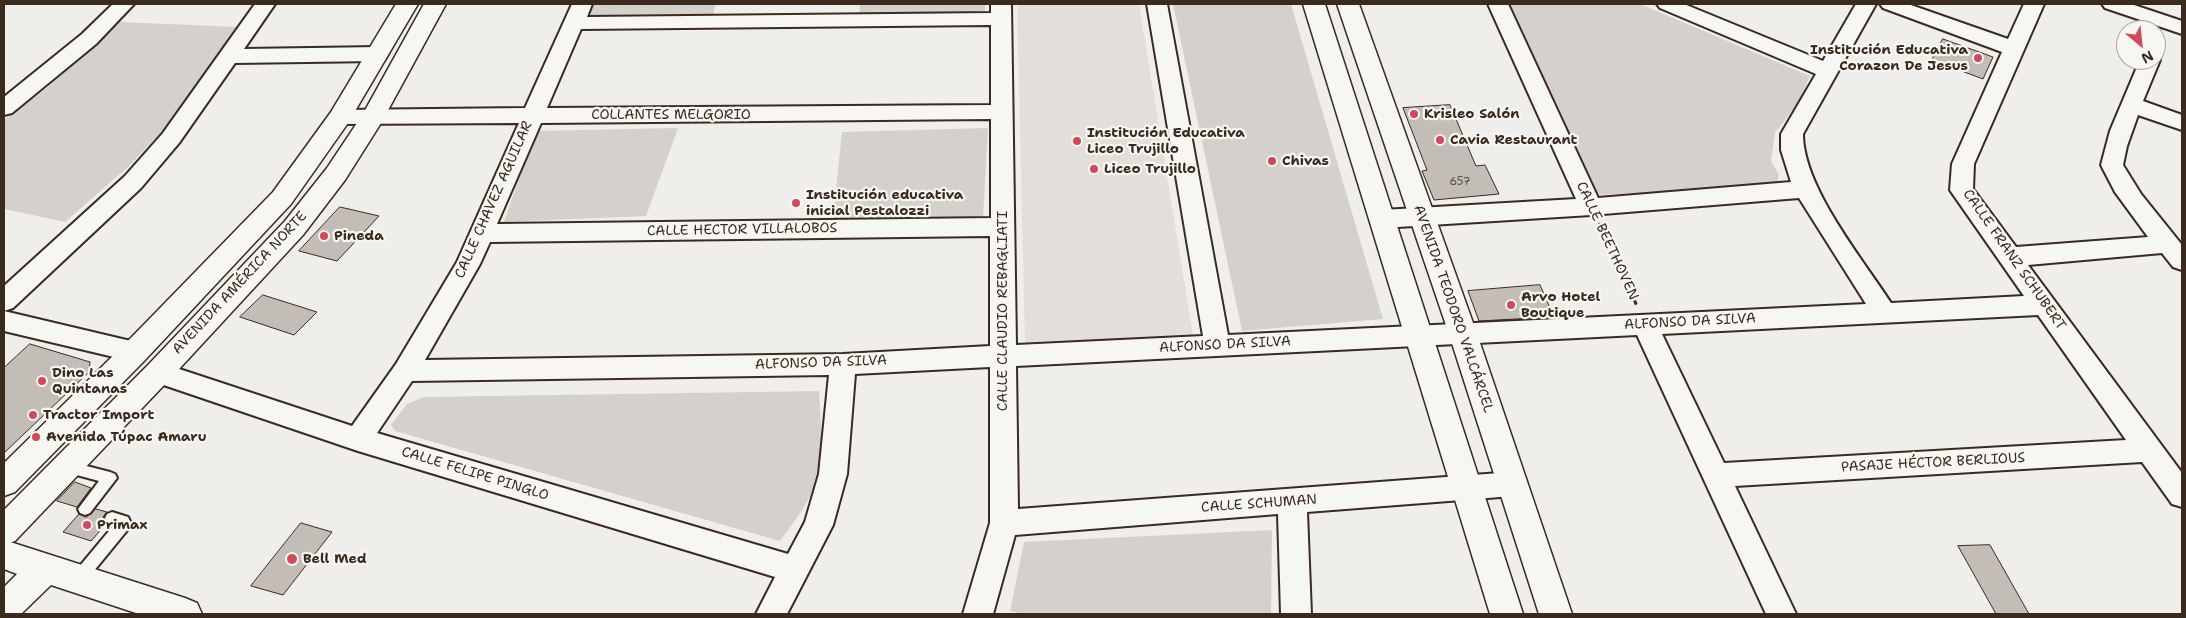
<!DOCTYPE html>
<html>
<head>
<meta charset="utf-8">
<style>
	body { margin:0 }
	#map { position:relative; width:2186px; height:618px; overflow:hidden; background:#efeeea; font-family:"Shantell Sans",sans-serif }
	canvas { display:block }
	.frame { position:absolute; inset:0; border:5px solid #3b2a1e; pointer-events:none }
	.north { position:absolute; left:2116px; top:20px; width:50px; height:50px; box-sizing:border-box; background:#f6f6f2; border:1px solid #aba49d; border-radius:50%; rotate:152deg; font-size:14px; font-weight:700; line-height:20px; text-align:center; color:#3b2a1e }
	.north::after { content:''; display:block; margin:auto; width:18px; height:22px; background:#d1495b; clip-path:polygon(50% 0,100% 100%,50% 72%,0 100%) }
</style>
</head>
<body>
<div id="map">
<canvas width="2186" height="618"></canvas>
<div class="frame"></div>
<div class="north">N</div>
</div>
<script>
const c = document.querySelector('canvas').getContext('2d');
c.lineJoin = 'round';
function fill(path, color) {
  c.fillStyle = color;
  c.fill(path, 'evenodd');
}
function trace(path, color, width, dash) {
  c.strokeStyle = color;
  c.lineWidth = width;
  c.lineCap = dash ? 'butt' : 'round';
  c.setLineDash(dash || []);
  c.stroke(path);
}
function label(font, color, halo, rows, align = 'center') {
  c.font = font + ' "Shantell Sans",sans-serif';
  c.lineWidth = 4.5;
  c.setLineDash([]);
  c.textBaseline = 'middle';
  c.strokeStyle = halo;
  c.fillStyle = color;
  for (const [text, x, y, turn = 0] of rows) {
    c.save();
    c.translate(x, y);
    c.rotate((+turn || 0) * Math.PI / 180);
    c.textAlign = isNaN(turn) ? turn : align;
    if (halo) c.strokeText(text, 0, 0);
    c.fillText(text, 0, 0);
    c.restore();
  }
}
fill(new Path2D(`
	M 1017,4 L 1139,4 L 1193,335 L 1025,345 Z`), '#e2dfdb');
fill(new Path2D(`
	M 591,4 L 716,4 L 713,15 L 586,16 Z
	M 860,4 L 985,4 L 985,12 L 859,16 Z
	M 1173,4 L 1291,4 L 1383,319 L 1242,331 Z
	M 1505,4 L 1640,4 L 1810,76 L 1798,103 L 1775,133 L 1771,161 L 1779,175 L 1776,187 L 1593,195 Z
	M 119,22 L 240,27 L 181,111 L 128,167 L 65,222 L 4,209 L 4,120 L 47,88 Z
	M 678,128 L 646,216 L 504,222 L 535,131 Z
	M 988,128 L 983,218 L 833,218 L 842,132 Z
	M 819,391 C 821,427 826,469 807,502 C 799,516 789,528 780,541 L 395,431 L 391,425 L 407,404 L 424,397 Z
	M 1272,530 L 1271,614 L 1023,614 L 1010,611 L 1024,542 Z`), '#d4d1cc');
const building = new Path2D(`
	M 1943,39 L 1993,57 L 1983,79 L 1932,60 Z
	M 1450,105 L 1476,166 L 1485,165 L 1499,194 L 1434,200 L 1422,171 L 1427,170 L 1403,108 Z
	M 340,207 L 379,216 L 337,261 L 299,251 Z
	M 1540,285 L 1554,317 L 1479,321 L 1468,291 Z
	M 263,295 L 317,312 L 294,335 L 240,317 Z
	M 30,344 L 90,362 L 89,372 L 4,453 L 4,368 Z
	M 75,482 L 91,488 L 77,507 L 57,501 Z
	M 96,509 L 107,512 L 103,517 L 106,524 L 91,541 L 63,532 L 79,514 L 86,517 Z
	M 301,523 L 332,532 L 283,595 L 251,586 Z
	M 1990,545 L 2029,614 L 1996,614 L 1958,546 Z`);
fill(building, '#c2bdb7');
trace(building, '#3b2a1e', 1);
const lane = new Path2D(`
	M 67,461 L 110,472 L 115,474 L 117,478 L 90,513 L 85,515 L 80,513 L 78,509 L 99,481 L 62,471 L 60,467 L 62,463 Z
	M 112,512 L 128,517 L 131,523 L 129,528 L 84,583 L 79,585 L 74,583 L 72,578 L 74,573 L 114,525 L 107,522 L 105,518 L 107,514 Z`);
const street = new Path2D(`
	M 113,4 L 134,4 L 96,44 L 12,113 L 4,115 L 4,97 L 82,34 Z
	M 255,4 L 275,4 L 244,49 L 378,47 L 385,49 L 388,54 L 385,59 L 378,61 L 235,63 L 179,143 L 141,188 L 13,308 L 4,311 L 4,286 L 125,176 L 163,133 Z
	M 572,4 L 592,4 L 587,17 L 991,13 L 991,4 L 1011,4 L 1016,345 L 1203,336 L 1147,4 L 1167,4 L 1228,335 L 1866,304 L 1799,198 L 1591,215 L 1382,228 L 1374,225 L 1370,219 L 1374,213 L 1382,210 L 1576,199 L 1488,4 L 1508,4 L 1598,198 L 1791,182 L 1781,150 L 1781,134 L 1816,74 L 1660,8 L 1657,4 L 1684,4 L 1823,61 L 1856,4 L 1876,4 L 1803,134 C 1803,187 1862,258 1891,303 L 2024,296 L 1950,190 L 1952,164 L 2002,52 L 1883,8 L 1880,4 L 1908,4 L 2008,39 L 2024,4 L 2044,4 L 1974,164 L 1973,189 L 2016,247 L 2148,237 L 2115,192 L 2101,165 L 2110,131 L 2140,60 L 2156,60 L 2157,55 L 2160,60 L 2143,101 L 2182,115 L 2182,130 L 2138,115 L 2127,146 L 2123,165 L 2141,194 L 2182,245 L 2182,270 L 2173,267 L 2162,253 L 2028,265 L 2182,473 L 2182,507 L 2172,504 L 2142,462 L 1735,486 L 1796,614 L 1766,614 L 1637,335 L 1016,366 L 1018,509 L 1513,472 L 1523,475 L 1527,484 L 1523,493 L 1513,496 L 1307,512 L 1311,614 L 1281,614 L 1278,514 L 1015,535 L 993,614 L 963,614 L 990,523 L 990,367 L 855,374 L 847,474 L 833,525 L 787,614 L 756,614 L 775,577 L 358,451 L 149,380 L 145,373 L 149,366 L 158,362 L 352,426 L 396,364 L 457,262 L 519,123 L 340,124 L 332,122 L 329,117 L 332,112 L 340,110 L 525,108 ZM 991,25 L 991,105 L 547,108 L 581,29 ZM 991,119 L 991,218 L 497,224 L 541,123 ZM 990,236 L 990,346 L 843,354 L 425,360 L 480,264 L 490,242 ZM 2038,315 L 2126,440 L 1724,463 L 1662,334 ZM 829,375 L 819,474 L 805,522 L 788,554 L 377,433 L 412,381 Z
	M 2102,4 L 2131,4 L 2182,21 L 2182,34 L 2105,8 Z
	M 4,311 L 135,342 L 144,345 L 148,352 L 144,359 L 135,362 L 4,331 Z`);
const secondary = new Path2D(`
	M 1303,4 L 1325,4 L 1523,614 L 1490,614 Z
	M 1337,4 L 1359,4 L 1477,334 L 1572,614 L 1539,614 L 1449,334 Z
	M 4,540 L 185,598 L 197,603 L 202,614 L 139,614 L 51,585 L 21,614 L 4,614 L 4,587 L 17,574 L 4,569 Z`);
const primary = new Path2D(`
	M 396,4 L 418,4 L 348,123 L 291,204 L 145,360 L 15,492 L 4,496 L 4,463 L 125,344 L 273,192 L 331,112 Z
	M 424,4 L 446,4 L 381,123 L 345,180 L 303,235 L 168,381 L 15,541 L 4,545 L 4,510 L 148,365 L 285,221 L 327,168 L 363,114 Z`);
trace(lane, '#3b2a1e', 4);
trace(street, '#3b2a1e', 4);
trace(secondary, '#3b2a1e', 3);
trace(primary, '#3b2a1e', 3);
trace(new Path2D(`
	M 1599,223 L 1624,277`), '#3b2a1e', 2.5, [3, 3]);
trace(new Path2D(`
	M 1623,276 L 1637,306`), '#3b2a1e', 3, [4.5, 4.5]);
fill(lane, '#f6f6f2');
fill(street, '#f6f6f2');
fill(secondary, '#f6f6f2');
fill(primary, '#f6f6f2');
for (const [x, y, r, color] of [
	[1978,58,5,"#d1495b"],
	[1414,114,5,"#d1495b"],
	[1440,140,5,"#d1495b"],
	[1077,141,5,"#d1495b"],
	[1272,161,5,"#d1495b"],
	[1094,169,5,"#d1495b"],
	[796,203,5,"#d1495b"],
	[324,236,5,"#d1495b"],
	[1511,305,5,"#d1495b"],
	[42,381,5,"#d1495b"],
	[33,415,5,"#d1495b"],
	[36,437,5,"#d1495b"],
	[87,525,5,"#d1495b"],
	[292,559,6,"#d1495b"]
]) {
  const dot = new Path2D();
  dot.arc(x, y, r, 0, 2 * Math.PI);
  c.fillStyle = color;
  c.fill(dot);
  trace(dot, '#f6f6f2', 2);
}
label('11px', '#5d4f44', null, [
	["657",1460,182]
]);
label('bold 14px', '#3b2a1e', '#f6f6f2', [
	["Institución Educativa",1968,50,"right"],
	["Corazon De Jesus",1968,66,"right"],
	["Krisleo Salón",1424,114],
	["Institución Educativa",1087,133],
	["Liceo Trujillo",1087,149],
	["Cavia Restaurant",1450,140],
	["Chivas",1282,161],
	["Liceo Trujillo",1104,169],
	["Institución educativa",806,195],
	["inicial Pestalozzi",806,211],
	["Pineda",334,236],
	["Arvo Hotel",1521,297],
	["Boutique",1521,313],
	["Dino Las",52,373],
	["Quintanas",52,389],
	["Tractor Import",43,415],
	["Avenida Túpac Amaru",46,437],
	["Primax",97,525],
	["Bell Med",303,559]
], 'left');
label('14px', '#3b2a1e', '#f6f6f2', [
	["COLLANTES MELGORIO",671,115],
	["CALLE CHAVEZ AGUILAR",494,200,-66],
	["CALLE HECTOR VILLALOBOS",742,230,-1],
	["CALLE BEETHOVEN",1607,241,65],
	["CALLE FRANZ SCHUBERT",2014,260,55],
	["AVENIDA AMÉRICA NORTE",240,283,-47],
	["AVENIDA TEODORO VALCÁRCEL",1453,309,71],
	["CALLE CLAUDIO REBAGLIATI",1003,311,-90],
	["ALFONSO DA SILVA",1690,322,-3],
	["ALFONSO DA SILVA",1225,345,-3],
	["ALFONSO DA SILVA",821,363,-2],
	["PASAJE HÉCTOR BERLIOUS",1933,463,-3],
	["CALLE FELIPE PINGLO",475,474,17],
	["CALLE SCHUMAN",1259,504,-4]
]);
</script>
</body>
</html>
